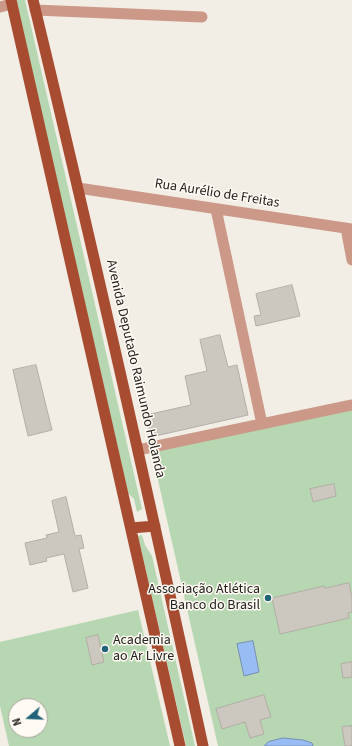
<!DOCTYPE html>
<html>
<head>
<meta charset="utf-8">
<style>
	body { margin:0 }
	#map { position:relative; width:352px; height:746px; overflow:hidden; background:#f2ede5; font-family:"Source Sans 3",sans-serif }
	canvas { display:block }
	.north { position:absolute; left:8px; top:698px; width:40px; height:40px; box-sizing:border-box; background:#fffbf4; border:1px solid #a8a59f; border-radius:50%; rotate:251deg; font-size:11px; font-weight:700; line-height:16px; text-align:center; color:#252320 }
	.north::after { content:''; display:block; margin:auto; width:14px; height:18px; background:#236378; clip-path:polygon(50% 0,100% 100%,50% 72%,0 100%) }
</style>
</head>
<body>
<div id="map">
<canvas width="352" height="746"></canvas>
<div class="north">N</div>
</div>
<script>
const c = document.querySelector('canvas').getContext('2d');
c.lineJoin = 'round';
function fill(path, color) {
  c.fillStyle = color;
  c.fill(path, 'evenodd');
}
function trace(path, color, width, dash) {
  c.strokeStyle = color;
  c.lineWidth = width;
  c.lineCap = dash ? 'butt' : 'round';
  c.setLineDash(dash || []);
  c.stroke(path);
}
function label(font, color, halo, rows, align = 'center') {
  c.font = font + ' "Source Sans 3",sans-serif';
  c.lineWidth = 3;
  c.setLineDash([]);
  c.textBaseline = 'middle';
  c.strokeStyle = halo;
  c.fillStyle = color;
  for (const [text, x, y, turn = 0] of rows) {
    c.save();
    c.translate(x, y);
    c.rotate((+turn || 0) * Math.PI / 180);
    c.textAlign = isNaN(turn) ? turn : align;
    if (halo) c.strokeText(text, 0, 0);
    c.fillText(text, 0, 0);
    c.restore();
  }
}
fill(new Path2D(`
	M 16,0 L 25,0 L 142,509 L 137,512 L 134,499 L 128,493 Z
	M 352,405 L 352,746 L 218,746 L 151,449 Z
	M 142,535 L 145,545 L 152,556 L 195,746 L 186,746 L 138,536 Z
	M 138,610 L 170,746 L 9,746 L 0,706 L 0,642 ZM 16,706 L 40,706 L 40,730 L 16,730 Z`), '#b6d7b1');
const water = new Path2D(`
	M 253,641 L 259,672 L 244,676 L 237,644 Z
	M 283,738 L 303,740 L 312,743 L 313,746 L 264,746 L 268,742 Z`);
fill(water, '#98bdf4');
trace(water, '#768fb4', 1);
const building = new Path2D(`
	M 292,285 L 300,316 L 256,326 L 254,316 L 261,315 L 256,294 Z
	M 220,335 L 228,367 L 237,365 L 248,415 L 151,437 L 146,415 L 191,405 L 185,376 L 207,371 L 200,340 Z
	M 36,365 L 52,430 L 28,436 L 13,370 Z
	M 334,484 L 336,496 L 313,502 L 310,489 Z
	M 66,497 L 75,536 L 81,535 L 84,548 L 79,549 L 88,588 L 73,592 L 64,554 L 46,558 L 47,561 L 30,565 L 25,543 L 47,538 L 46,535 L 59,532 L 52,501 Z
	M 349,583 L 352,598 L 352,612 L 348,613 L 349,618 L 280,634 L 272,598 L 324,586 L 325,588 Z
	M 98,635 L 104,662 L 92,665 L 86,638 Z
	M 352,662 L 352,677 L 343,678 L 341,664 Z
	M 264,695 L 271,717 L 260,720 L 264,734 L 250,738 L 245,722 L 222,729 L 216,709 Z
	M 352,726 L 352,746 L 345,746 L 342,727 Z`);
fill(building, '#ccc7bf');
trace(building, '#b3aea7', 1);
trace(new Path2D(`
	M 0,7 L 12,4
	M 35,10 L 202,17
	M 78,188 L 352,229
	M 216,209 L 262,424
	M 346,228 L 352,260
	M 138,450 L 352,405`), '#cc9888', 11);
trace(new Path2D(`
	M 11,0 L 180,746
	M 33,0 C 93,248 149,497 203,746
	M 131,528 L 155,526`), '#a74c30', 11);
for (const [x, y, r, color] of [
	[268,598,4,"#236378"],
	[105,649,4,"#236378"]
]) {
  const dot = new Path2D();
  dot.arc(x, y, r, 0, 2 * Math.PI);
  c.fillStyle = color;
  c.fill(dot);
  trace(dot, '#fffbf4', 1.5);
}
label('14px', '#252320', '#fffbf4', [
	["Rua Aurélio de Freitas",217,194,9],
	["Avenida Deputado Raimundo Holanda",135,369,77]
]);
label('14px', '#252320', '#fffbf4', [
	["Associação Atlética",260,590],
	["Banco do Brasil",260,606],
	["Academia",113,641,"left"],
	["ao Ar Livre",113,657,"left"]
], 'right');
</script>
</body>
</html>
